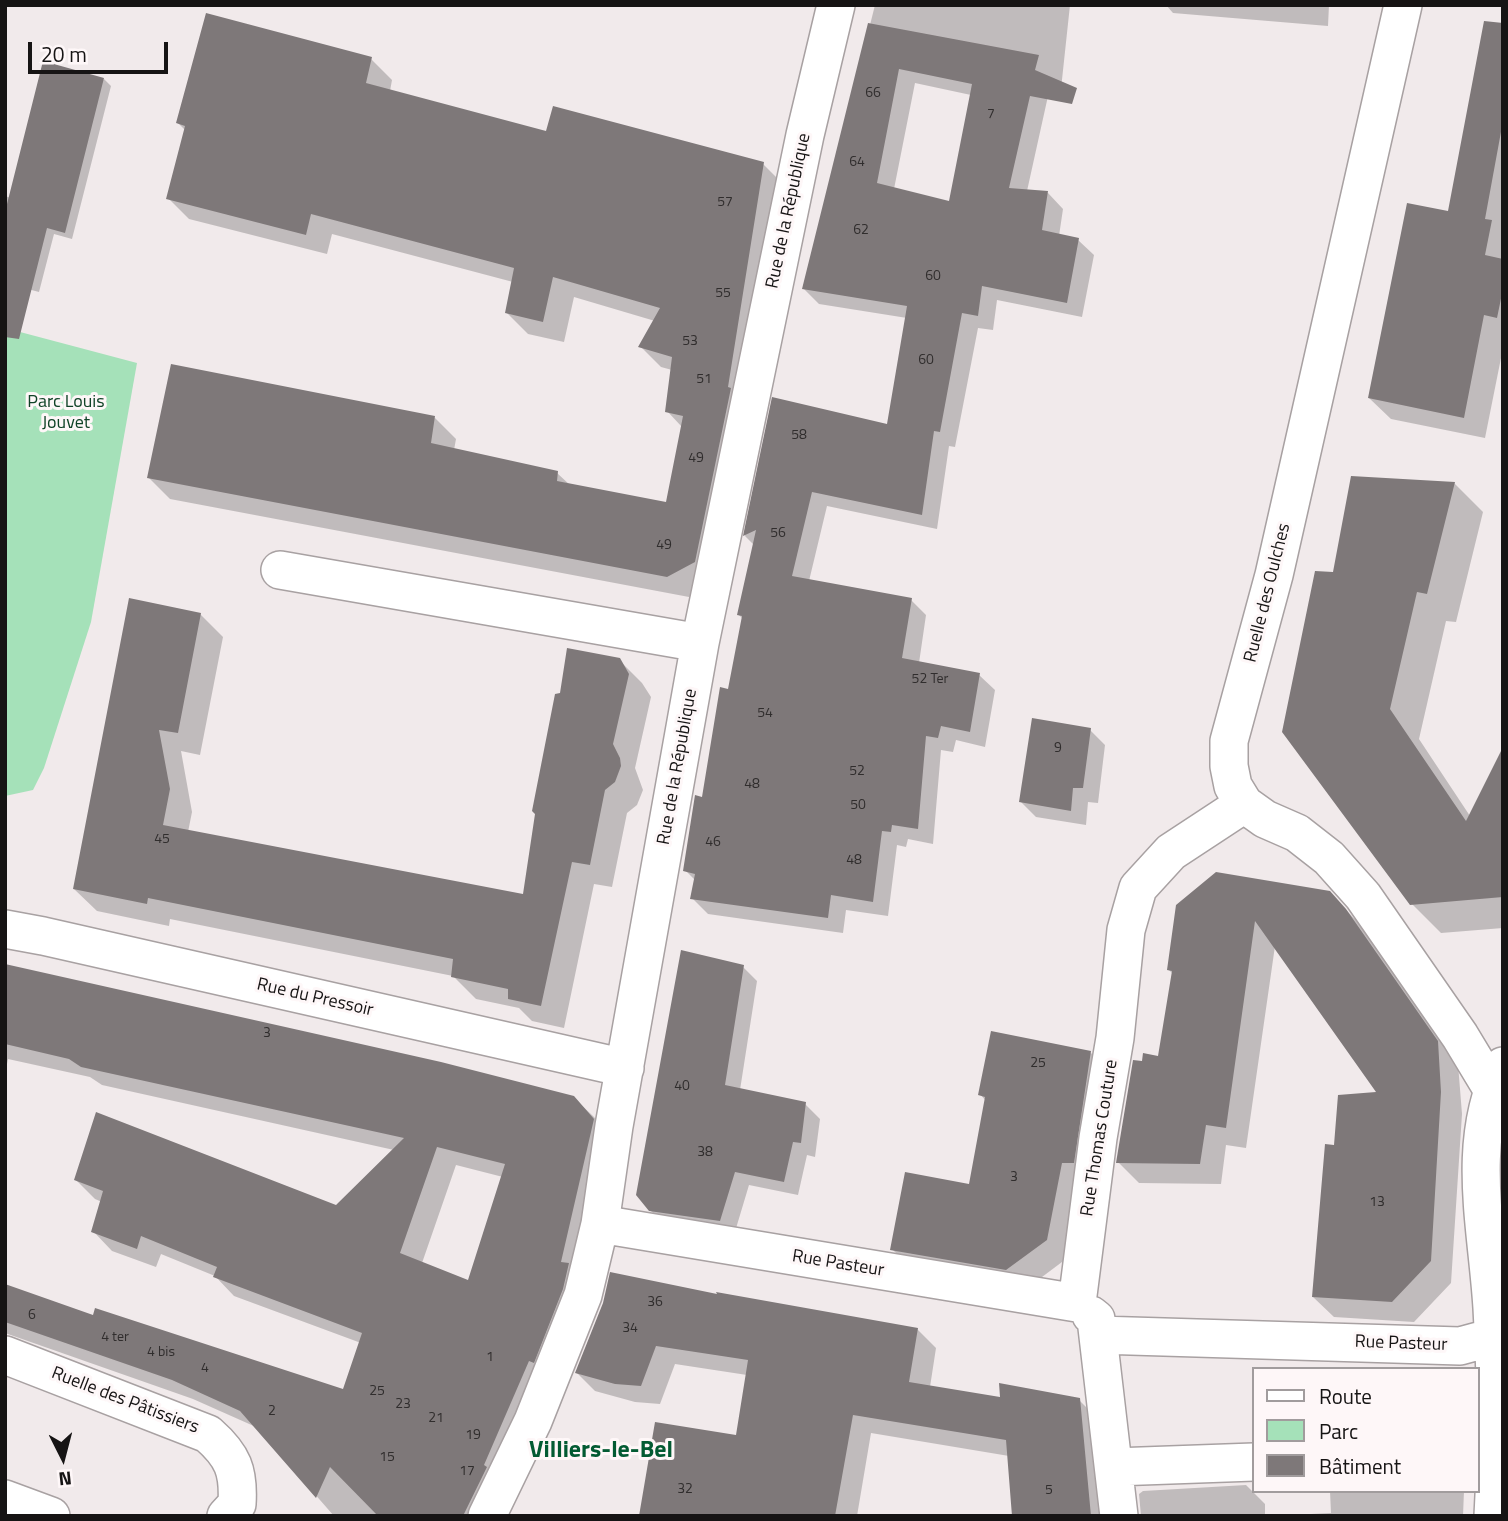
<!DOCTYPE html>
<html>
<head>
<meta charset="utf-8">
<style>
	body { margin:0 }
	#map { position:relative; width:1508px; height:1521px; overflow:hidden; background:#f1eaeb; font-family:"Titillium Web",sans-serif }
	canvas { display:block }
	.frame { position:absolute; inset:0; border:7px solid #161414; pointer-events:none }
	.legend { position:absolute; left:1252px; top:1367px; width:228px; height:126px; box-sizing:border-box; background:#fef7f8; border:2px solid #a19c9d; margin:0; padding:9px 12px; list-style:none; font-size:21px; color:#161414 }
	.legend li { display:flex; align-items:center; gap:14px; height:35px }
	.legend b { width:35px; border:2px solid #a19c9d }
	.north { position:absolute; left:28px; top:1423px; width:70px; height:70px; -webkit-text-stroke:5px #fef7f8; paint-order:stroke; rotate:174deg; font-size:19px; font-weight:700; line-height:28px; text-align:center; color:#161414 }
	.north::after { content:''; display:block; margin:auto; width:24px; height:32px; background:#161414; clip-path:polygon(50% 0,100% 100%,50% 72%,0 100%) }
	.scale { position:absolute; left:28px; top:42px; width:140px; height:32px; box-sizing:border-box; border:4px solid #161414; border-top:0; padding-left:9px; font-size:21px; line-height:24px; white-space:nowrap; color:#161414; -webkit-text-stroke:5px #fef7f8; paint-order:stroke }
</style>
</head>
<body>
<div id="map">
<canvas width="1508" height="1521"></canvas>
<div class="frame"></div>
<ul class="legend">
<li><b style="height:9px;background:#fff"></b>Route</li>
<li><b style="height:19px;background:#a5e1b9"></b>Parc</li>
<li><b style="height:19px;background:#7e7879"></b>Bâtiment</li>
</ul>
<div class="north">N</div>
<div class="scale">20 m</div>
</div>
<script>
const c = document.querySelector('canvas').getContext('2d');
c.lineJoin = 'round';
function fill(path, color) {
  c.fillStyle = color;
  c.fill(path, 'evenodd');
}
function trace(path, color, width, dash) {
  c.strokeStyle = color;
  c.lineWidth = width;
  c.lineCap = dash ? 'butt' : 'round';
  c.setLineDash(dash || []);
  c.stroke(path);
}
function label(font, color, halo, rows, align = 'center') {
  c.font = font + ' "Titillium Web",sans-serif';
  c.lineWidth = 6;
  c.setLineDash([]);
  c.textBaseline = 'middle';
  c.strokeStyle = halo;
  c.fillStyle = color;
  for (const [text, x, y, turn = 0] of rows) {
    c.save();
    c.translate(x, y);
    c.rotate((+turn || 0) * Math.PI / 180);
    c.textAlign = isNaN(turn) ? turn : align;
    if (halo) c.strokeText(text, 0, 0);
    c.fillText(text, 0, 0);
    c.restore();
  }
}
fill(new Path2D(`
	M 5,328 L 137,363 L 91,622 L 44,768 L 33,790 L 5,796 Z`), '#a5e1b9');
fill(new Path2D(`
	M 875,5 L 1070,5 L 1061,89 L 1050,87 L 1027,191 L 1048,193 L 1063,209 L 1059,236 L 1078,240 L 1094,255 L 1082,317 L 997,300 L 993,330 L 978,328 L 955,447 L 949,446 L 937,529 L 827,506 L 809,581 L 911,600 L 926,615 L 919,663 L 979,675 L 995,690 L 985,747 L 956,740 L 953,752 L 941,750 L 933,844 L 908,839 L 906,847 L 897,845 L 888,916 L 846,910 L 843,933 L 708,914 L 692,898 L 695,880 L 685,870 L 730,691 L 743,619 L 739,615 L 754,545 L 745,536 L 774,399 L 889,426 L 907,318 L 819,304 L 804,289 ZM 915,83 L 971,95 L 950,203 L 894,189 Z
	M 1166,5 L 1329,5 L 1328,26 L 1173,13 Z
	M 371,59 L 392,80 L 390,91 L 547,133 L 763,164 L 784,185 L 716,583 L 689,597 L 170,499 L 149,478 L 435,418 L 456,439 L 454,450 L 557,473 L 570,485 L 667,504 L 682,427 L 667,411 L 672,370 L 661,367 L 640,346 L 655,321 L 574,297 L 564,342 L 528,334 L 507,313 L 513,282 L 332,234 L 327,254 L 189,219 L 168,198 L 186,131 L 178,123 Z
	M 104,79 L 111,86 L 72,239 L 54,234 L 39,292 L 5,283 L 5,196 L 11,198 Z
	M 1503,79 L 1503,348 L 1485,438 L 1391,419 L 1369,398 L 1450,213 Z
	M 1454,483 L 1483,512 L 1456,622 L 1446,621 L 1419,739 L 1470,816 L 1503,750 L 1503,928 L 1441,933 L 1412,904 L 1334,573 Z
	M 200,614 L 223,637 L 200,755 L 181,751 L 192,812 L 188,832 L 525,896 L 619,660 L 642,683 L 651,697 L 635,768 L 643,790 L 637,805 L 627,813 L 612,887 L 594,884 L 564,1028 L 532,1021 L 519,1008 L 476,999 L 453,976 L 170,919 L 169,926 L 97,911 L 74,889 Z
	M 1090,730 L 1105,745 L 1098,803 L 1088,802 L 1086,825 L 1036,817 L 1021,802 Z
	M 1329,892 L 1367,932 L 1458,1064 L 1462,1114 L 1451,1283 L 1414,1322 L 1334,1317 L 1313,1297 L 1336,1147 L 1379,1094 L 1275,946 L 1246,1148 L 1226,1145 L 1221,1184 L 1139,1183 L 1118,1162 L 1143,1063 L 1159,1058 L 1173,974 L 1169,970 L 1178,906 Z
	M 5,966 L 573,1097 L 594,1117 L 612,1140 L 581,1277 L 491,1516 L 334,1516 L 256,1427 L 193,1399 L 5,1333 L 5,1285 L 94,1318 L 344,1392 L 361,1343 L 234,1296 L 215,1276 L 161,1254 L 156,1267 L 112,1251 L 93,1231 L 102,1202 L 95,1199 L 76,1180 L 337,1207 L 394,1150 L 102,1085 L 90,1077 L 8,1059 L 5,1074 ZM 456,1165 L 503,1177 L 469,1282 L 422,1263 Z
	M 743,967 L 757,981 L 740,1090 L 805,1104 L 820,1119 L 815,1157 L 807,1155 L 798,1195 L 749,1185 L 734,1235 L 665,1225 L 650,1210 Z
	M 1091,1053 L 1110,1073 L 1066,1259 L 1026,1289 L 912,1269 L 892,1249 L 970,1186 L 986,1101 L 980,1094 Z
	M 721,1296 L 917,1329 L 936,1348 L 930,1387 L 1002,1399 L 1079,1400 L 1098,1419 L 1107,1516 L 1014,1516 L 1009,1456 L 871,1433 L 857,1516 L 645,1516 L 738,1437 L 747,1375 L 675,1364 L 660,1404 L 635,1402 L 595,1391 L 577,1373 Z
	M 1246,1485 L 1265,1504 L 1265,1516 L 1141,1516 L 1139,1494 L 1143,1491 Z
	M 1330,1491 L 1464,1491 L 1463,1516 L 1270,1516 L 1331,1513 Z`), '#0003');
fill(new Path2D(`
	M 206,13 L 372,57 L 366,83 L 546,131 L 553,106 L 764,162 L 728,387 L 731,388 L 695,562 L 667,577 L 147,478 L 171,364 L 435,416 L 431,443 L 558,471 L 557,481 L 666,502 L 683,416 L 665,412 L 672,357 L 638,347 L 660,308 L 553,277 L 543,322 L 505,313 L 514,268 L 311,214 L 306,235 L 166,199 L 185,126 L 176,123 Z
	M 1484,21 L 1503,23 L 1503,121 L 1485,219 L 1492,220 L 1485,255 L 1503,259 L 1503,289 L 1497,318 L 1484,315 L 1464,418 L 1368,398 L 1407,203 L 1448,211 Z
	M 868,23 L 1039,55 L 1035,70 L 1077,88 L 1072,104 L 1030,96 L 1009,188 L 1048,191 L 1042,230 L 1079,238 L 1067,303 L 982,286 L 978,316 L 962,313 L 940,432 L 934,431 L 922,515 L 812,492 L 792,576 L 912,598 L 902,658 L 980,673 L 970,732 L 941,726 L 938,738 L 926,736 L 918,829 L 892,825 L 891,832 L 882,831 L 873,902 L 831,895 L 828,918 L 690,899 L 695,874 L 683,871 L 695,795 L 702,797 L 720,687 L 728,689 L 742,616 L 737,615 L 756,530 L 743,536 L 772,397 L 887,424 L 907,306 L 802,289 ZM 899,69 L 972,84 L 949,201 L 877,183 Z
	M 43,61 L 104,78 L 65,233 L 47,228 L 19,339 L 5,337 L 5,212 Z
	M 1351,476 L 1455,482 L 1427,594 L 1417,592 L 1390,709 L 1466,821 L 1503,747 L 1503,897 L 1410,905 L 1282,732 L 1315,571 L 1333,572 Z
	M 129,598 L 201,613 L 178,733 L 159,730 L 170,789 L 163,825 L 523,894 L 535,814 L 532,811 L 555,694 L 560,693 L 567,648 L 620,658 L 629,674 L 613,744 L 620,758 L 621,766 L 615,782 L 605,790 L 590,865 L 572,862 L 541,1006 L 508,999 L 508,989 L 451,977 L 453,959 L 148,898 L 147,904 L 73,889 Z
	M 1032,718 L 1091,728 L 1083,788 L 1073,788 L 1071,811 L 1019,802 Z
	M 1216,872 L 1330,891 L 1346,909 L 1438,1041 L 1441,1092 L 1431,1261 L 1392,1302 L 1312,1297 L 1325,1144 L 1334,1145 L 1338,1095 L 1376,1092 L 1255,921 L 1226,1128 L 1206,1125 L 1200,1164 L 1116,1163 L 1133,1060 L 1142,1061 L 1143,1053 L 1158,1056 L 1172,971 L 1167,970 L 1176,905 Z
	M 681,950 L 744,965 L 725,1085 L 806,1102 L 801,1143 L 793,1142 L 784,1182 L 735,1172 L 720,1221 L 649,1211 L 636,1195 Z
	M 5,964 L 441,1062 L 574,1096 L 594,1119 L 561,1262 L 569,1263 L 563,1289 L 534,1363 L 529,1361 L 484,1465 L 487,1467 L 463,1516 L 378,1516 L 330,1467 L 316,1498 L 240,1411 L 172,1380 L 5,1322 L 5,1284 L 93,1315 L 95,1308 L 343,1389 L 362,1333 L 213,1277 L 217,1267 L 141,1236 L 137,1249 L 91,1232 L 103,1191 L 74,1180 L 96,1112 L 336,1205 L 404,1138 L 81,1067 L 69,1059 L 5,1044 ZM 437,1147 L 505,1164 L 468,1280 L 400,1253 Z
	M 991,1031 L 1091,1051 L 1074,1163 L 1062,1163 L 1047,1240 L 1006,1270 L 890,1250 L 905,1172 L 969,1184 L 985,1097 L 978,1095 Z
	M 610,1272 L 717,1294 L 716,1292 L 918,1328 L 909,1382 L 1000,1397 L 999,1383 L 1080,1398 L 1091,1516 L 1012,1516 L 1006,1440 L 853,1415 L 835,1516 L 639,1516 L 655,1422 L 736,1435 L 748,1360 L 656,1346 L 641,1386 L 615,1384 L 575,1373 L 603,1303 Z`), '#7e7879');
const minor = new Path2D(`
	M 1403,5 L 1274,575 L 1229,741 L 1229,766 L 1233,786 L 1244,804 L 1265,819 L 1297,833 L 1329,858 L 1363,896 L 1460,1036 L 1492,1089
	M 280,570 L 700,643
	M 5,929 L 43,936 L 625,1068
	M 600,1224 L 1077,1303
	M 1077,1303 L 1098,1138 L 1115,1038 L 1126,930 L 1138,888 L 1171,852 L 1244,804
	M 1091,1315 L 1096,1319 L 1119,1516
	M 1098,1335 L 1460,1346 L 1493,1337
	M 5,1355 L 208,1434 C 233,1456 239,1471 237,1504 L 226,1516
	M 1114,1467 L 1254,1462
	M 5,1499 L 51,1516
	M 487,1516 L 533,1421 L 583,1295 L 600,1224 L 614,1126 L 700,643 L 805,135 L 836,5
	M 1493,1516 C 1497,1446 1496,1377 1492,1308 C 1487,1226 1465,1143 1503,1066`);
trace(minor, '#a8a1a2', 40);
trace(minor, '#fff', 37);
label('14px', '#302d2d', null, [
	["66",873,94],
	["7",991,115],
	["64",857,163],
	["57",725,203],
	["62",861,231],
	["60",933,277],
	["55",723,294],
	["53",690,342],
	["60",926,361],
	["51",704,380],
	["58",799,436],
	["49",696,459],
	["56",778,534],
	["49",664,546],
	["52 Ter",930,680],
	["54",765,714],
	["9",1058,749],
	["52",857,772],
	["48",752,785],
	["50",858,806],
	["45",162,840],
	["46",713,843],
	["48",854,861],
	["3",267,1034],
	["25",1038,1064],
	["40",682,1087],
	["38",705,1153],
	["3",1014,1178],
	["13",1377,1203],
	["36",655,1303],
	["6",32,1316],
	["34",630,1329],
	["4 ter",115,1338],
	["4 bis",161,1353],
	["1",490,1358],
	["4",205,1369],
	["25",377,1392],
	["23",403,1405],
	["2",272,1412],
	["21",436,1419],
	["19",473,1436],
	["15",387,1458],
	["17",467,1472],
	["32",685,1490],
	["5",1049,1491]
]);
label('18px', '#161414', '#fef7f8', [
	["Rue de la République",789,211,-78],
	["Ruelle des Oulches",1268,593,-76],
	["Rue de la République",678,767,-80],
	["Rue du Pressoir",315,998,13],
	["Rue Thomas Couture",1100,1138,-81],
	["Rue Pasteur",838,1264,9],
	["Rue Pasteur",1401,1344,2],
	["Ruelle des Pâtissiers",125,1401,21]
]);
label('18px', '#104327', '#fef7f8', [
	["Parc Louis",66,403],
	["Jouvet",66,424]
]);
label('bold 24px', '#035b33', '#fef7f8', [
	["Villiers-le-Bel",601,1451]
]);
</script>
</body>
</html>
